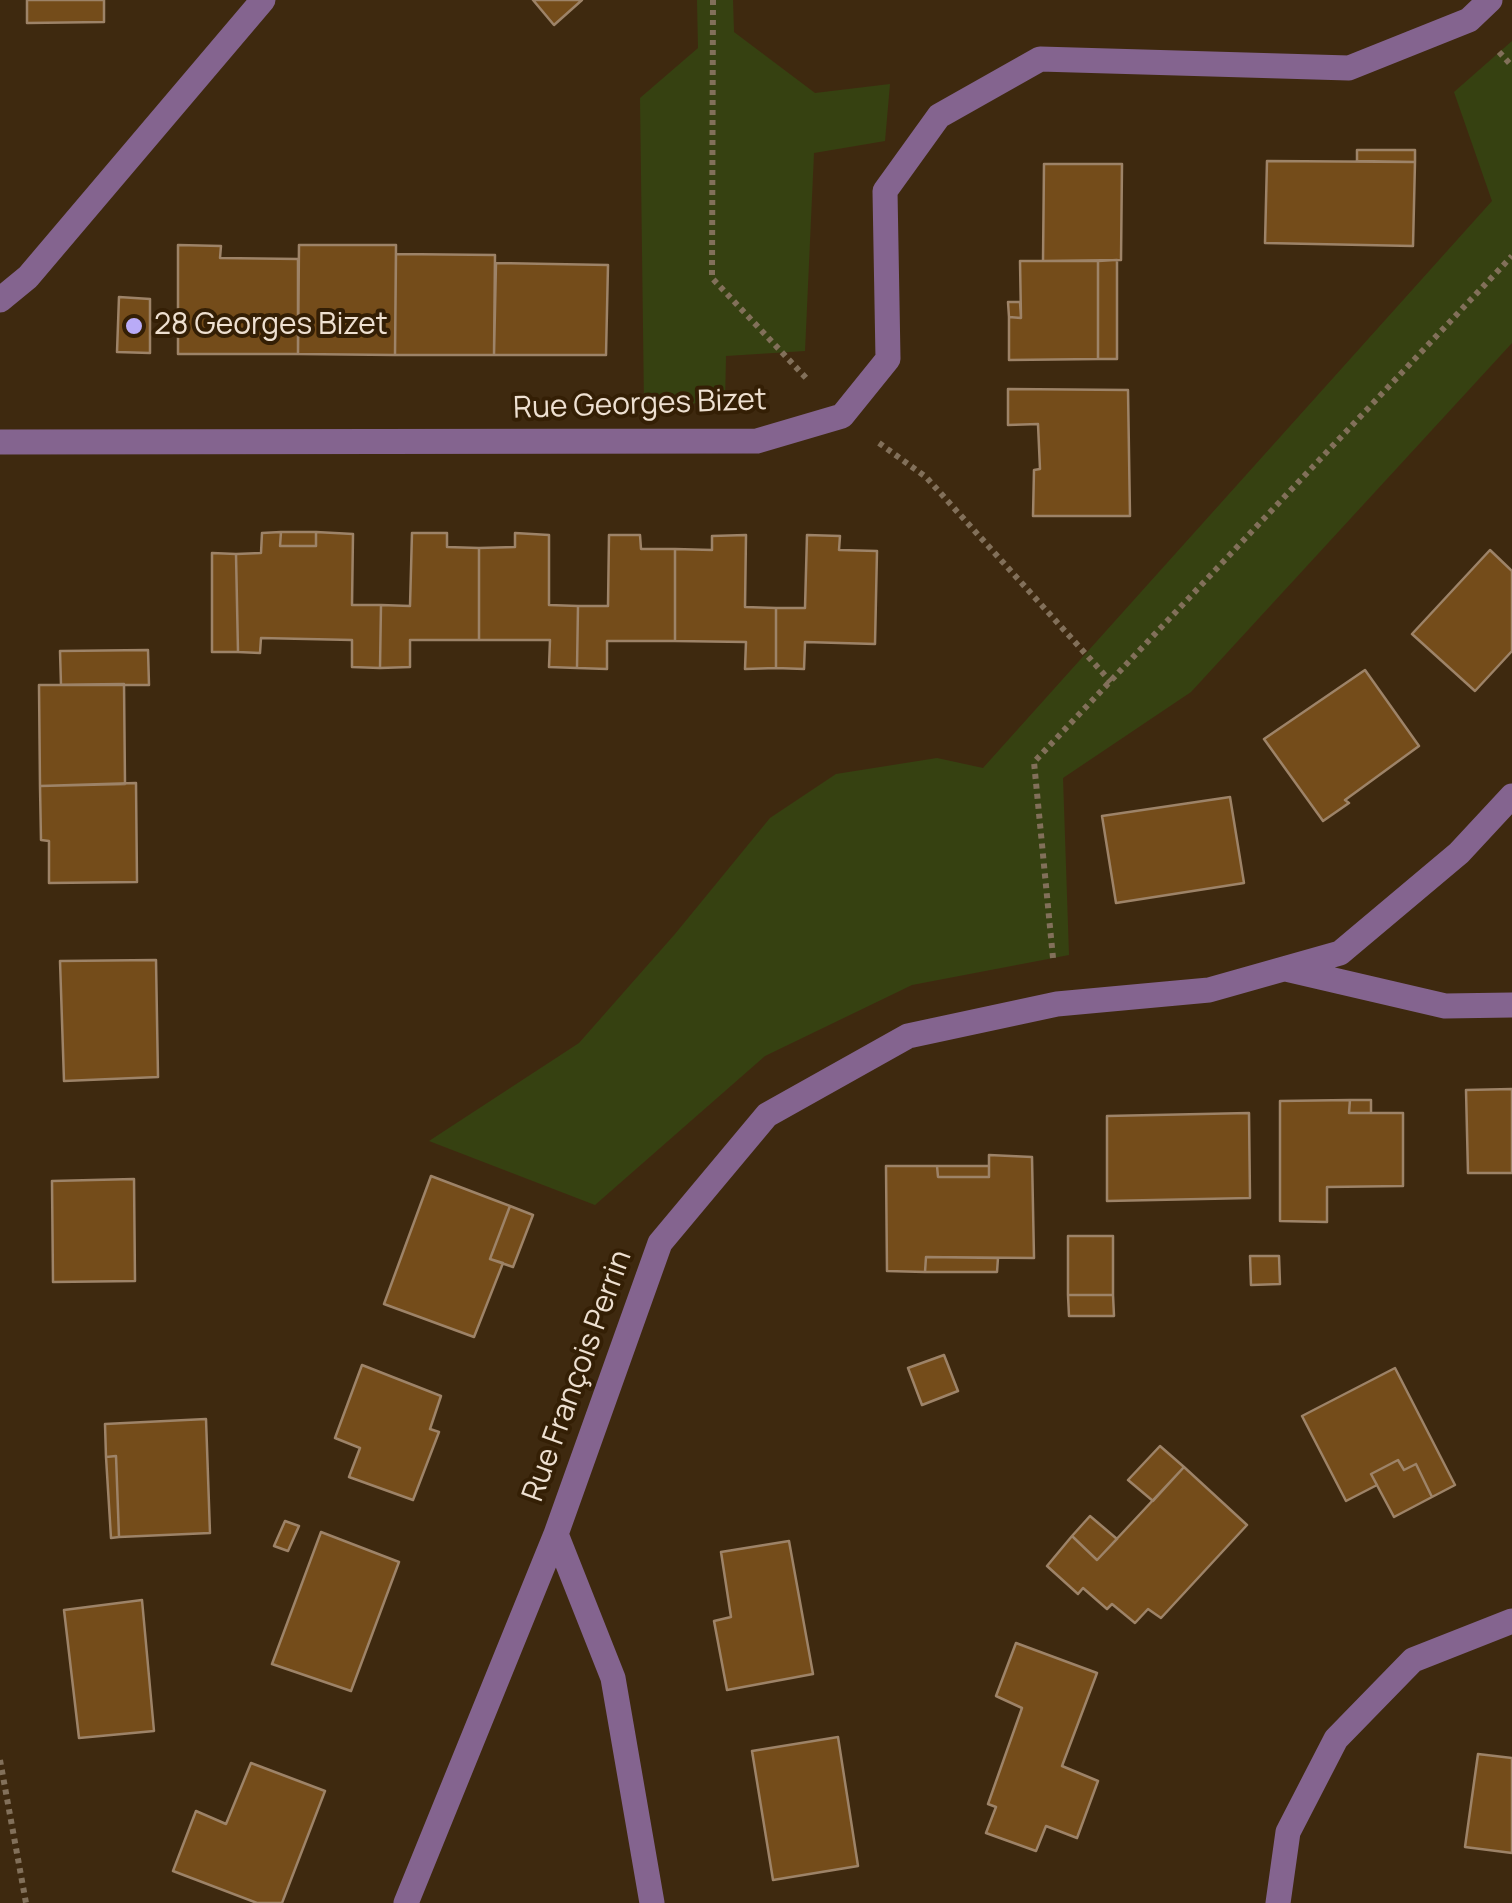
<!DOCTYPE html>
<html>
<head>
<meta charset="utf-8">
<style>
	body { margin:0 }
	canvas { display:block; background:#3e290f }
</style>
</head>
<body>
<canvas width="1512" height="1903"></canvas>
<script>
const c = document.querySelector('canvas').getContext('2d');
c.lineJoin = 'round';
function fill(path, color) {
  c.fillStyle = color;
  c.fill(path, 'evenodd');
}
function trace(path, color, width, dash) {
  c.strokeStyle = color;
  c.lineWidth = width;
  c.lineCap = dash ? 'butt' : 'round';
  c.setLineDash(dash || []);
  c.stroke(path);
}
function label(font, color, halo, rows, align = 'center') {
  c.font = font + ' Manrope,sans-serif';
  c.lineWidth = 8;
  c.setLineDash([]);
  c.textBaseline = 'middle';
  c.strokeStyle = halo;
  c.fillStyle = color;
  for (const [text, x, y, turn = 0] of rows) {
    c.save();
    c.translate(x, y);
    c.rotate((+turn || 0) * Math.PI / 180);
    c.textAlign = isNaN(turn) ? turn : align;
    if (halo) c.strokeText(text, 0, 0);
    c.fillText(text, 0, 0);
    c.restore();
  }
}
fill(new Path2D(`
	M 697,0 L 733,0 L 734,32 L 815,93 L 890,84 L 885,141 L 814,153 L 805,351 L 726,356 L 725,403 L 644,404 L 640,98 L 698,48 Z
	M 1512,41 L 1512,343 L 1191,692 L 1063,778 L 1069,955 L 912,985 L 765,1056 L 595,1205 L 429,1141 L 579,1043 L 675,934 L 770,818 L 836,774 L 937,758 L 983,768 L 1492,201 L 1454,92 Z`), '#364111');
const building = new Path2D(`
	M 27,0 L 104,0 L 104,22 L 27,23 Z
	M 533,0 L 582,0 L 554,25 Z
	M 1357,150 L 1415,150 L 1415,162 L 1357,161 Z
	M 1267,161 L 1415,162 L 1413,246 L 1265,243 Z
	M 1044,164 L 1122,164 L 1121,260 L 1043,261 Z
	M 178,245 L 221,246 L 220,258 L 298,259 L 298,354 L 178,354 Z
	M 299,245 L 396,245 L 395,355 L 298,354 Z
	M 396,254 L 495,255 L 494,355 L 395,355 Z
	M 1117,260 L 1117,359 L 1098,359 L 1098,261 Z
	M 1020,261 L 1098,261 L 1098,359 L 1009,360 L 1009,317 L 1021,318 Z
	M 496,263 L 608,265 L 606,355 L 494,355 Z
	M 119,297 L 150,299 L 150,353 L 117,352 Z
	M 1008,302 L 1020,302 L 1021,318 L 1009,317 Z
	M 1008,389 L 1128,390 L 1130,516 L 1033,516 L 1034,470 L 1040,469 L 1038,424 L 1008,425 Z
	M 281,532 L 316,532 L 316,546 L 280,546 Z
	M 281,532 L 280,546 L 316,546 L 316,532 L 353,534 L 352,605 L 381,605 L 380,668 L 352,667 L 352,640 L 261,638 L 260,653 L 238,652 L 236,554 L 261,553 L 262,533 Z
	M 412,533 L 447,533 L 447,547 L 479,548 L 479,640 L 410,640 L 410,667 L 380,668 L 381,605 L 410,606 Z
	M 515,533 L 549,535 L 549,605 L 578,606 L 577,668 L 549,667 L 550,640 L 479,640 L 479,548 L 515,547 Z
	M 609,535 L 640,535 L 641,549 L 675,549 L 675,641 L 607,641 L 607,669 L 577,668 L 578,606 L 608,606 Z
	M 746,535 L 745,607 L 776,608 L 776,668 L 745,669 L 746,642 L 675,641 L 675,549 L 712,550 L 712,536 Z
	M 807,535 L 840,536 L 839,550 L 877,551 L 875,644 L 805,642 L 804,669 L 776,668 L 776,608 L 805,608 Z
	M 1490,550 L 1512,571 L 1512,651 L 1475,691 L 1412,634 Z
	M 212,553 L 236,554 L 238,652 L 212,652 Z
	M 148,650 L 149,685 L 61,685 L 60,651 Z
	M 1365,670 L 1419,746 L 1345,800 L 1349,803 L 1323,821 L 1264,739 Z
	M 124,684 L 125,784 L 40,786 L 39,685 Z
	M 136,783 L 137,882 L 49,883 L 49,841 L 41,840 L 40,786 Z
	M 1230,797 L 1244,883 L 1116,903 L 1102,816 Z
	M 156,960 L 158,1077 L 64,1081 L 60,961 Z
	M 1512,1089 L 1512,1173 L 1468,1173 L 1466,1090 Z
	M 1350,1100 L 1371,1100 L 1371,1113 L 1349,1113 Z
	M 1350,1100 L 1349,1113 L 1403,1113 L 1403,1186 L 1327,1187 L 1327,1222 L 1280,1221 L 1280,1101 Z
	M 1249,1113 L 1250,1198 L 1107,1201 L 1107,1116 Z
	M 989,1155 L 1032,1157 L 1034,1258 L 926,1257 L 925,1272 L 887,1271 L 886,1166 L 937,1166 L 938,1177 L 989,1177 Z
	M 937,1166 L 989,1166 L 989,1177 L 938,1177 Z
	M 431,1176 L 510,1206 L 490,1259 L 503,1263 L 474,1337 L 384,1304 Z
	M 134,1179 L 135,1281 L 53,1282 L 52,1181 Z
	M 510,1206 L 533,1215 L 513,1267 L 490,1259 Z
	M 1068,1236 L 1113,1236 L 1113,1295 L 1068,1295 Z
	M 1250,1256 L 1279,1256 L 1280,1284 L 1251,1285 Z
	M 926,1257 L 998,1258 L 997,1272 L 925,1272 Z
	M 1068,1295 L 1113,1295 L 1114,1316 L 1069,1316 Z
	M 944,1355 L 958,1391 L 922,1405 L 908,1368 Z
	M 362,1365 L 441,1396 L 430,1429 L 439,1432 L 413,1500 L 349,1477 L 360,1448 L 335,1438 Z
	M 1395,1368 L 1455,1485 L 1432,1497 L 1416,1464 L 1404,1470 L 1398,1460 L 1371,1474 L 1377,1485 L 1346,1501 L 1302,1416 Z
	M 206,1419 L 210,1533 L 119,1537 L 116,1456 L 106,1457 L 105,1424 Z
	M 1160,1446 L 1184,1467 L 1153,1501 L 1128,1480 Z
	M 116,1456 L 119,1537 L 111,1538 L 106,1457 Z
	M 1398,1460 L 1404,1470 L 1416,1464 L 1432,1497 L 1394,1517 L 1371,1474 Z
	M 1184,1467 L 1247,1525 L 1161,1618 L 1148,1609 L 1135,1623 L 1112,1604 L 1107,1609 L 1083,1588 L 1078,1594 L 1047,1566 L 1072,1536 L 1097,1560 Z
	M 1090,1516 L 1117,1539 L 1097,1560 L 1072,1536 Z
	M 285,1521 L 299,1526 L 288,1551 L 274,1546 Z
	M 321,1532 L 399,1562 L 351,1691 L 272,1664 Z
	M 789,1541 L 813,1674 L 727,1690 L 714,1621 L 731,1617 L 721,1552 Z
	M 142,1600 L 154,1731 L 79,1738 L 64,1610 Z
	M 1016,1643 L 1097,1673 L 1062,1766 L 1098,1781 L 1077,1838 L 1046,1826 L 1036,1851 L 986,1833 L 996,1807 L 988,1804 L 1022,1708 L 996,1696 Z
	M 838,1737 L 858,1866 L 773,1880 L 752,1751 Z
	M 1478,1754 L 1512,1758 L 1512,1853 L 1465,1847 Z
	M 251,1763 L 325,1791 L 282,1903 L 257,1903 L 173,1871 L 196,1811 L 226,1824 Z`);
fill(building, '#744c1a');
trace(building, '#9d8368', 2.5);
trace(new Path2D(`
	M 713,0 L 712,278 L 807,379
	M 1499,52 L 1512,66
	M 879,443 L 926,477 L 1111,682
	M 1053,958 L 1034,762 L 1512,256
	M 0,1760 L 26,1903`), '#82705a', 6, [5, 5]);
trace(new Path2D(`
	M 0,300 L 28,277 L 263,0
	M 0,442 L 757,441 L 842,416 L 888,359 L 885,191 L 939,116 L 1040,59 L 1349,68 L 1469,20 L 1490,0
	M 1286,969 L 1445,1006 L 1512,1005
	M 556,1534 L 613,1678 L 652,1903
	M 406,1903 L 556,1534 L 660,1243 L 767,1115 L 908,1036 L 1057,1004 L 1209,990 L 1340,953 L 1459,853 L 1512,796
	M 1278,1903 L 1288,1832 L 1336,1739 L 1413,1660 L 1512,1621`), '#84648f', 25);
for (const [x, y, r, color] of [
	[134,326,10,"#b9abf7"]
]) {
  const dot = new Path2D();
  dot.arc(x, y, r, 0, 2 * Math.PI);
  c.fillStyle = color;
  c.fill(dot);
  trace(dot, '#341f05', 4);
}
label('30px', '#eee0d1', '#341f05', [
	["28 Georges Bizet",154,326]
], 'left');
label('30px', '#eee0d1', '#341f05', [
	["Rue Georges Bizet",640,405,-2],
	["Rue François Perrin",578,1376,-70]
]);
</script>
</body>
</html>
